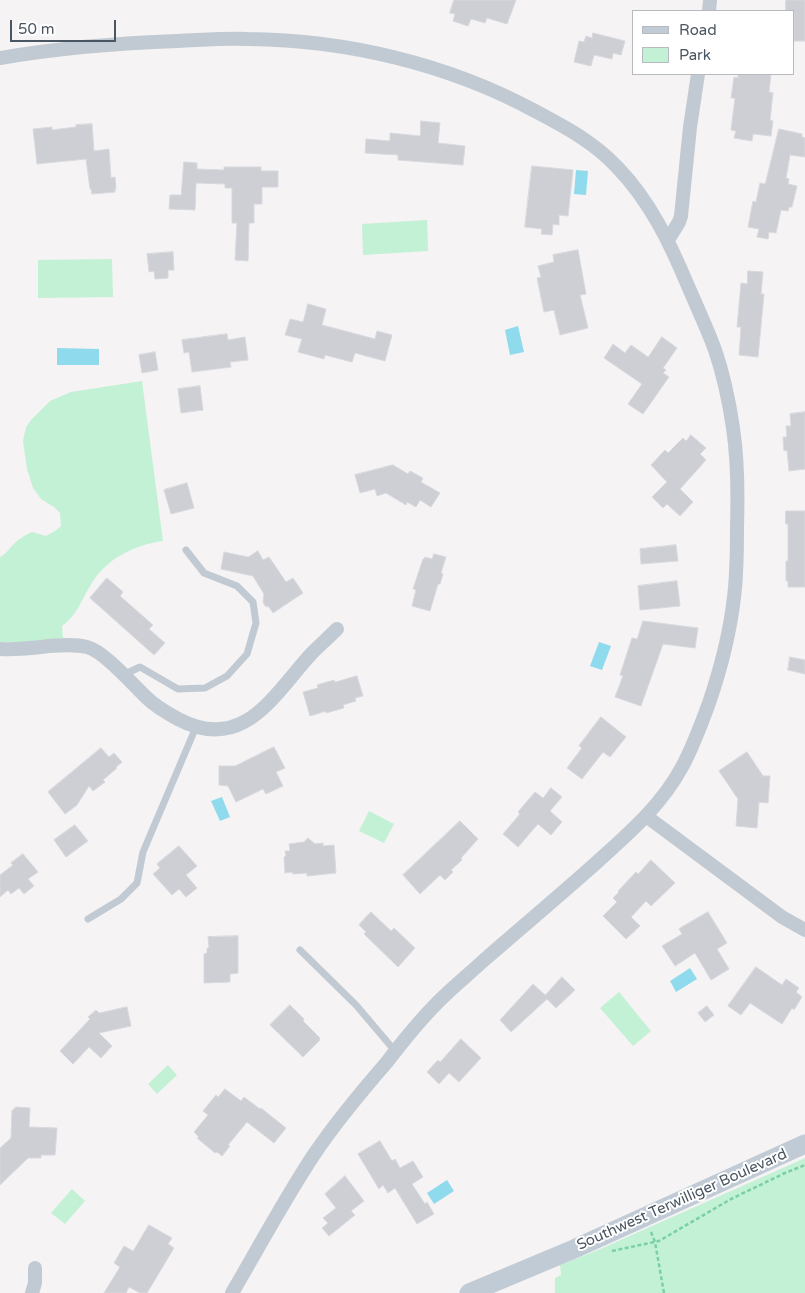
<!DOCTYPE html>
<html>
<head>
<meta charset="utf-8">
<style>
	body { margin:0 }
	#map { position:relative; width:805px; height:1293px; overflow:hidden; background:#f5f3f3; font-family:"Varela Round",sans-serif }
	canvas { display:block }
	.legend { position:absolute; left:632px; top:10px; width:162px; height:65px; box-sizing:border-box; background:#fff; border:1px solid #b7bbc0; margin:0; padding:6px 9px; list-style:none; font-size:15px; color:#4a5661 }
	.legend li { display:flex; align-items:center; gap:10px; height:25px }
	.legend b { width:25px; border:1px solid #b7bbc0 }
	.scale { position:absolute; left:10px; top:20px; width:106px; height:22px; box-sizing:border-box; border:2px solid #4a5661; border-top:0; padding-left:6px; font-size:15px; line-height:18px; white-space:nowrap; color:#4a5661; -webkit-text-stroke:4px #fff; paint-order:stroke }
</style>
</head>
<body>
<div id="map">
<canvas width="805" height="1293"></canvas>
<ul class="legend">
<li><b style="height:6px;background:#c1cbd6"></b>Road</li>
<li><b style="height:14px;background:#c3f1d5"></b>Park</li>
</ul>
<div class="scale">50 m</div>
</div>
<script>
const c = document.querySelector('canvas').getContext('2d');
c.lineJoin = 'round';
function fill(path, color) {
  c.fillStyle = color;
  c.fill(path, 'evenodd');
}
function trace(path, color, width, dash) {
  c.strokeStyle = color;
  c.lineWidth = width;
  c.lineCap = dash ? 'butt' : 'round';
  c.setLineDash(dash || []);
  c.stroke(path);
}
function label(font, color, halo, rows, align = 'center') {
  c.font = font + ' "Varela Round",sans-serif';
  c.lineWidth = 4;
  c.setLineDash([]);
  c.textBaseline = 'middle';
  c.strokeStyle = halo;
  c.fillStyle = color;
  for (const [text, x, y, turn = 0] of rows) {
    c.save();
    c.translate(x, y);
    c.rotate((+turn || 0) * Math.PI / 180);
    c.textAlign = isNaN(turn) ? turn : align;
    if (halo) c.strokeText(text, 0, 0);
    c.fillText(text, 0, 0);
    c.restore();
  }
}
fill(new Path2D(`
	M 427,220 L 428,251 L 363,255 L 362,224 Z
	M 112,259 L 113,297 L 38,298 L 38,260 Z
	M 142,381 L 163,541 C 134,545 105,559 90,586 C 81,601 77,615 62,626 L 63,638 L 28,642 L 0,642 L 0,557 C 6,554 7,551 12,546 C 17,540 25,535 32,532 L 46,536 L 55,531 L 61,526 L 60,513 L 54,507 L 41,499 L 33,488 L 27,469 L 23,441 L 26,427 L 31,420 L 50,401 L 71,392 Z
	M 369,811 L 394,824 L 384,843 L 359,831 Z
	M 619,992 L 651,1031 L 633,1046 L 600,1008 Z
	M 168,1065 L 177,1075 L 157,1094 L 148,1084 Z
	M 805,1158 L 805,1293 L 555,1293 L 555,1278 L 561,1275 L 560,1265 L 598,1250 Z
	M 72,1189 L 85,1201 L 65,1224 L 51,1213 Z`), '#c3f1d5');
fill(new Path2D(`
	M 576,170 L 588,171 L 586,195 L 574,194 Z
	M 518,326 L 524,352 L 510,355 L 505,330 Z
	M 57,348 L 99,349 L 99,365 L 57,365 Z
	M 599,642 L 611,646 L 602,670 L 590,666 Z
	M 222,797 L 230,817 L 220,821 L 211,801 Z
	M 690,968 L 697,979 L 676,992 L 670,981 Z
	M 447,1180 L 454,1191 L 434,1204 L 427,1193 Z`), '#90daee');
const building = new Path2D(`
	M 454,0 L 516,0 L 507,24 L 487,18 L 485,23 L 471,19 L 468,26 L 453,21 L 455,14 L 450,13 Z
	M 786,0 L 805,0 L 805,41 L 794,41 L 794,11 L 786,11 Z
	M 593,33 L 625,41 L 621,55 L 613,53 L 612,59 L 594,55 L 591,66 L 574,62 L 579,41 L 584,42 L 586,36 L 592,38 Z
	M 738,74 L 771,74 L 769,92 L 773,93 L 770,120 L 773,121 L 771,136 L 753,134 L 752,141 L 734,138 L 736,131 L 731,130 L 735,98 L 731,98 L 734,77 L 738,78 Z
	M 421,121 L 440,123 L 438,143 L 465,146 L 463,165 L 398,160 L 398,155 L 365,153 L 366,139 L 390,141 L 390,133 L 420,136 Z
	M 92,124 L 94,151 L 109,149 L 111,178 L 115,177 L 116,189 L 115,189 L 115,192 L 92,194 L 91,189 L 90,189 L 86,159 L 37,164 L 33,129 L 52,127 L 52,130 L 76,127 L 76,125 Z
	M 779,129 L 802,134 L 802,137 L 805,138 L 805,157 L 790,155 L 786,178 L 789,179 L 788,184 L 797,186 L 792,207 L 789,207 L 788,211 L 781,210 L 776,233 L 769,232 L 768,239 L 757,237 L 759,229 L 748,227 L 753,201 L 756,202 L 760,183 L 765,184 Z
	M 184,162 L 197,163 L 197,169 L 224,170 L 224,167 L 261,167 L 261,171 L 278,171 L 278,187 L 262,187 L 262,204 L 254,204 L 254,223 L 249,223 L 248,261 L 235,260 L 237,223 L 232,223 L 232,188 L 225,188 L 225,184 L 196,183 L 195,210 L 169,209 L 170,195 L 181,195 Z
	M 532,166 L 573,170 L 568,216 L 559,215 L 559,225 L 553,224 L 552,235 L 541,234 L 542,229 L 525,227 Z
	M 578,250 L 586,294 L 580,295 L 588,328 L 560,335 L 554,310 L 544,312 L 537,278 L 541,277 L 538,266 L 554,262 L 553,255 Z
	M 173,252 L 174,270 L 168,270 L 168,278 L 155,279 L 154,271 L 149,272 L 147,254 Z
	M 748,271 L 763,272 L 761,294 L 764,294 L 758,357 L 739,355 L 741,327 L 737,327 L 741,283 L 747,284 Z
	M 308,304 L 326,309 L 322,325 L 375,339 L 377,331 L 392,335 L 385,361 L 355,353 L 352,362 L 325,355 L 324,359 L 298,352 L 302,339 L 285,335 L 290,319 L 303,322 Z
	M 227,334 L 228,340 L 245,337 L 248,360 L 230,362 L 231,367 L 192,372 L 189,352 L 184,353 L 182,340 Z
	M 662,337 L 677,348 L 663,368 L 666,370 L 663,373 L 669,377 L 643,414 L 628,404 L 642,384 L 604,358 L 613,344 L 625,353 L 631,345 L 648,357 Z
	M 155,352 L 158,370 L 142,373 L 139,355 Z
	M 200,386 L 203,410 L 181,413 L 178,389 Z
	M 805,412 L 805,469 L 789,471 L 787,450 L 784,451 L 783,437 L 787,437 L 786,426 L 791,426 L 790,414 Z
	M 691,435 L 706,448 L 700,454 L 706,460 L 680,489 L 693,502 L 680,516 L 667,504 L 663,508 L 652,497 L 667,482 L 651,465 L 665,450 L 668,453 L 683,438 L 686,441 Z
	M 393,465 L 408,474 L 410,471 L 423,478 L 421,482 L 440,493 L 431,507 L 420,500 L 416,507 L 407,502 L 406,505 L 386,493 L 377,496 L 375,489 L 360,493 L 355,475 Z
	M 187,483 L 194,508 L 171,514 L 164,490 Z
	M 786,511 L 805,511 L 805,587 L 788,587 L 788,581 L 786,581 L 786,561 L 788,561 L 788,524 L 786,524 Z
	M 676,545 L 678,561 L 641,564 L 640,549 Z
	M 258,551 L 263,560 L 269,557 L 286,582 L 293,578 L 303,593 L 273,613 L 269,607 L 265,606 L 263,602 L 264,594 L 253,576 L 221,569 L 224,552 L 248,557 Z
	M 434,554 L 446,557 L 441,573 L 443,574 L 440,584 L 438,584 L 430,611 L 412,606 L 416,590 L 413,589 L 423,559 L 424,559 L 425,557 L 432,559 Z
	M 107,578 L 123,592 L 120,596 L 153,625 L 149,629 L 165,643 L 154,655 L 90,598 Z
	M 677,581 L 680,606 L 640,610 L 638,586 Z
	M 643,621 L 698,628 L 695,648 L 663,644 L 641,706 L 615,697 L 623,676 L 620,675 L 632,638 L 637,639 Z
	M 790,657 L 805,660 L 805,674 L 788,670 Z
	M 357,676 L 363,696 L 355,698 L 356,701 L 343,705 L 344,708 L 326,713 L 326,711 L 310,716 L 303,692 L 318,688 L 317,685 L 334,680 L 335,682 Z
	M 601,717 L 626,737 L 610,757 L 603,752 L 582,779 L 567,768 L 582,748 L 579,746 Z
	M 274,747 L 285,768 L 276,772 L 283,786 L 266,794 L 263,789 L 236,802 L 228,786 L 219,785 L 219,766 L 235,766 Z
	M 101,748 L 109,757 L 114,753 L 122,762 L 116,767 L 117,768 L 103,780 L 105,782 L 93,791 L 89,786 L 77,805 L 65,814 L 48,792 Z
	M 747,752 L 763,776 L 770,776 L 768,803 L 759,802 L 757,828 L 736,826 L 738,799 L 719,771 Z
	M 551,788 L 562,797 L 550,811 L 562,822 L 551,835 L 538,824 L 518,847 L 503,834 L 520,814 L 518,812 L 535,792 L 543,798 Z
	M 460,821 L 478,839 L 461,858 L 462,860 L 451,870 L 453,872 L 445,880 L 440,875 L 420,894 L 403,875 Z
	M 75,825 L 88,841 L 66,857 L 54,840 Z
	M 308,838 L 315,844 L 323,843 L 323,846 L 334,845 L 336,873 L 307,876 L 307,873 L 293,874 L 292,872 L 285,873 L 284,857 L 286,856 L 285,851 L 290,851 L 289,844 L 304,842 Z
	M 179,846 L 197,866 L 186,875 L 197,888 L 186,897 L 179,889 L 172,895 L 153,874 L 160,868 L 157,864 Z
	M 23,854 L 38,872 L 28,879 L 34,886 L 24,894 L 19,888 L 11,894 L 8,890 L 0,897 L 0,875 L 13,865 L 11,863 Z
	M 651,860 L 675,883 L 651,906 L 646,901 L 631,917 L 640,926 L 626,939 L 603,916 L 617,902 L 613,898 L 619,892 L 618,891 L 636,872 L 638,874 Z
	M 371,912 L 391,931 L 394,928 L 415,948 L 398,967 L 364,934 L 366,932 L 359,925 Z
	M 708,912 L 727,943 L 717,949 L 729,969 L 711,980 L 695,953 L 675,966 L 662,946 L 682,934 L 679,929 Z
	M 238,936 L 238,973 L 230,974 L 230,982 L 204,983 L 204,954 L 207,953 L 207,948 L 209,948 L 208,937 Z
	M 756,967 L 782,985 L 786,979 L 799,988 L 796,992 L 802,997 L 794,1010 L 792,1008 L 782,1024 L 750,1003 L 741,1015 L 728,1006 Z
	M 562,977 L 575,990 L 556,1008 L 547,999 L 511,1032 L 500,1020 L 533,984 L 545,995 Z
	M 290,1005 L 304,1019 L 303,1021 L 320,1038 L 319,1039 L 320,1040 L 303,1057 L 270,1025 Z
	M 707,1006 L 714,1015 L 705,1022 L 698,1013 Z
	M 127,1007 L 131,1026 L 99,1033 L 112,1046 L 101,1058 L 89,1047 L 73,1064 L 60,1051 L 90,1019 L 88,1017 L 96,1010 L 99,1013 Z
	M 461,1039 L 481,1058 L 459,1082 L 449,1073 L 439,1084 L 427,1072 L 438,1060 L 440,1062 Z
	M 225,1089 L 241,1101 L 244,1097 L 260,1109 L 261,1108 L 286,1128 L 274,1143 L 247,1122 L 228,1145 L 230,1146 L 222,1156 L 217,1152 L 215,1153 L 197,1138 L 199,1137 L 194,1132 L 208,1115 L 203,1111 L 216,1095 L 218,1097 Z
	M 16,1107 L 30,1108 L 29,1127 L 57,1128 L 55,1155 L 41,1155 L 41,1158 L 28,1158 L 0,1185 L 0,1148 L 11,1138 L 12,1111 Z
	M 380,1141 L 392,1161 L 395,1159 L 400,1168 L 413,1161 L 423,1177 L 412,1184 L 425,1204 L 427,1202 L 434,1214 L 417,1224 L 395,1188 L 388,1193 L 383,1185 L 379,1189 L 358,1154 Z
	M 345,1176 L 364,1201 L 351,1211 L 355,1215 L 329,1236 L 322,1228 L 328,1223 L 323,1218 L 336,1208 L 325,1194 Z
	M 149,1225 L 172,1238 L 168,1244 L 174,1248 L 147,1293 L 140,1293 L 129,1287 L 126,1293 L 104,1293 L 120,1267 L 114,1263 L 124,1246 L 133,1251 Z`);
fill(building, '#cdcfd5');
trace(building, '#d7d9de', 1);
trace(new Path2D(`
	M 651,1232 L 655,1242 L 664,1293
	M 612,1251 L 659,1241 L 731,1199 L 785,1173 L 805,1165`), '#7ad0a6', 2.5, [4, 2.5]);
trace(new Path2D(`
	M 123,675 L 140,667 L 178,689 L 205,688 L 227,676 L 247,654 L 256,623 L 253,602 L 237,586 L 204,573 L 186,550
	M 88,919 L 121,899 L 137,883 L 143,852 L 196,727
	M 300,950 L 356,1005 L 395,1051`), '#c1cad2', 7);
trace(new Path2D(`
	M 709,11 L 710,0
	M 0,58 C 59,48 119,43 178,41 C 202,40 225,38 248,39 C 347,40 448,64 535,111 C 565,127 594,142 617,167 C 650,201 670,243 688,286 C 697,307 707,328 715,350 C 724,376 729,401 733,428 C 738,461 738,494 737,527 C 737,550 737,574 734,597 C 730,633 721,668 709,703 C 701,725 693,747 682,767 C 661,806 628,834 596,863 C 559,896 521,928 483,961 C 468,975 453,987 439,1001 C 420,1020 403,1041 387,1062 C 361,1092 335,1123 313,1156 C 284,1200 259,1247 232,1293
	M 668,240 L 679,222 L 681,216 L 690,127 L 698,74
	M 0,649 C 17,650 33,648 49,646 C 62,645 75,644 87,647 C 104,651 133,685 147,698 C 156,707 167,713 178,719 C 244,754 274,694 312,653 C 320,645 329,637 337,629
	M 646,816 L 782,917 L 805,930
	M 32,1293 L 35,1283 L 35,1268`), '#c1cad2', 14);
trace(new Path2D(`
	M 469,1293 L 574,1249 L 805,1144`), '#c1cbd6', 19);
label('15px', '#4a5661', '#fff', [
	["Southwest Terwilliger Boulevard",682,1200,-24]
]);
</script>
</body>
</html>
